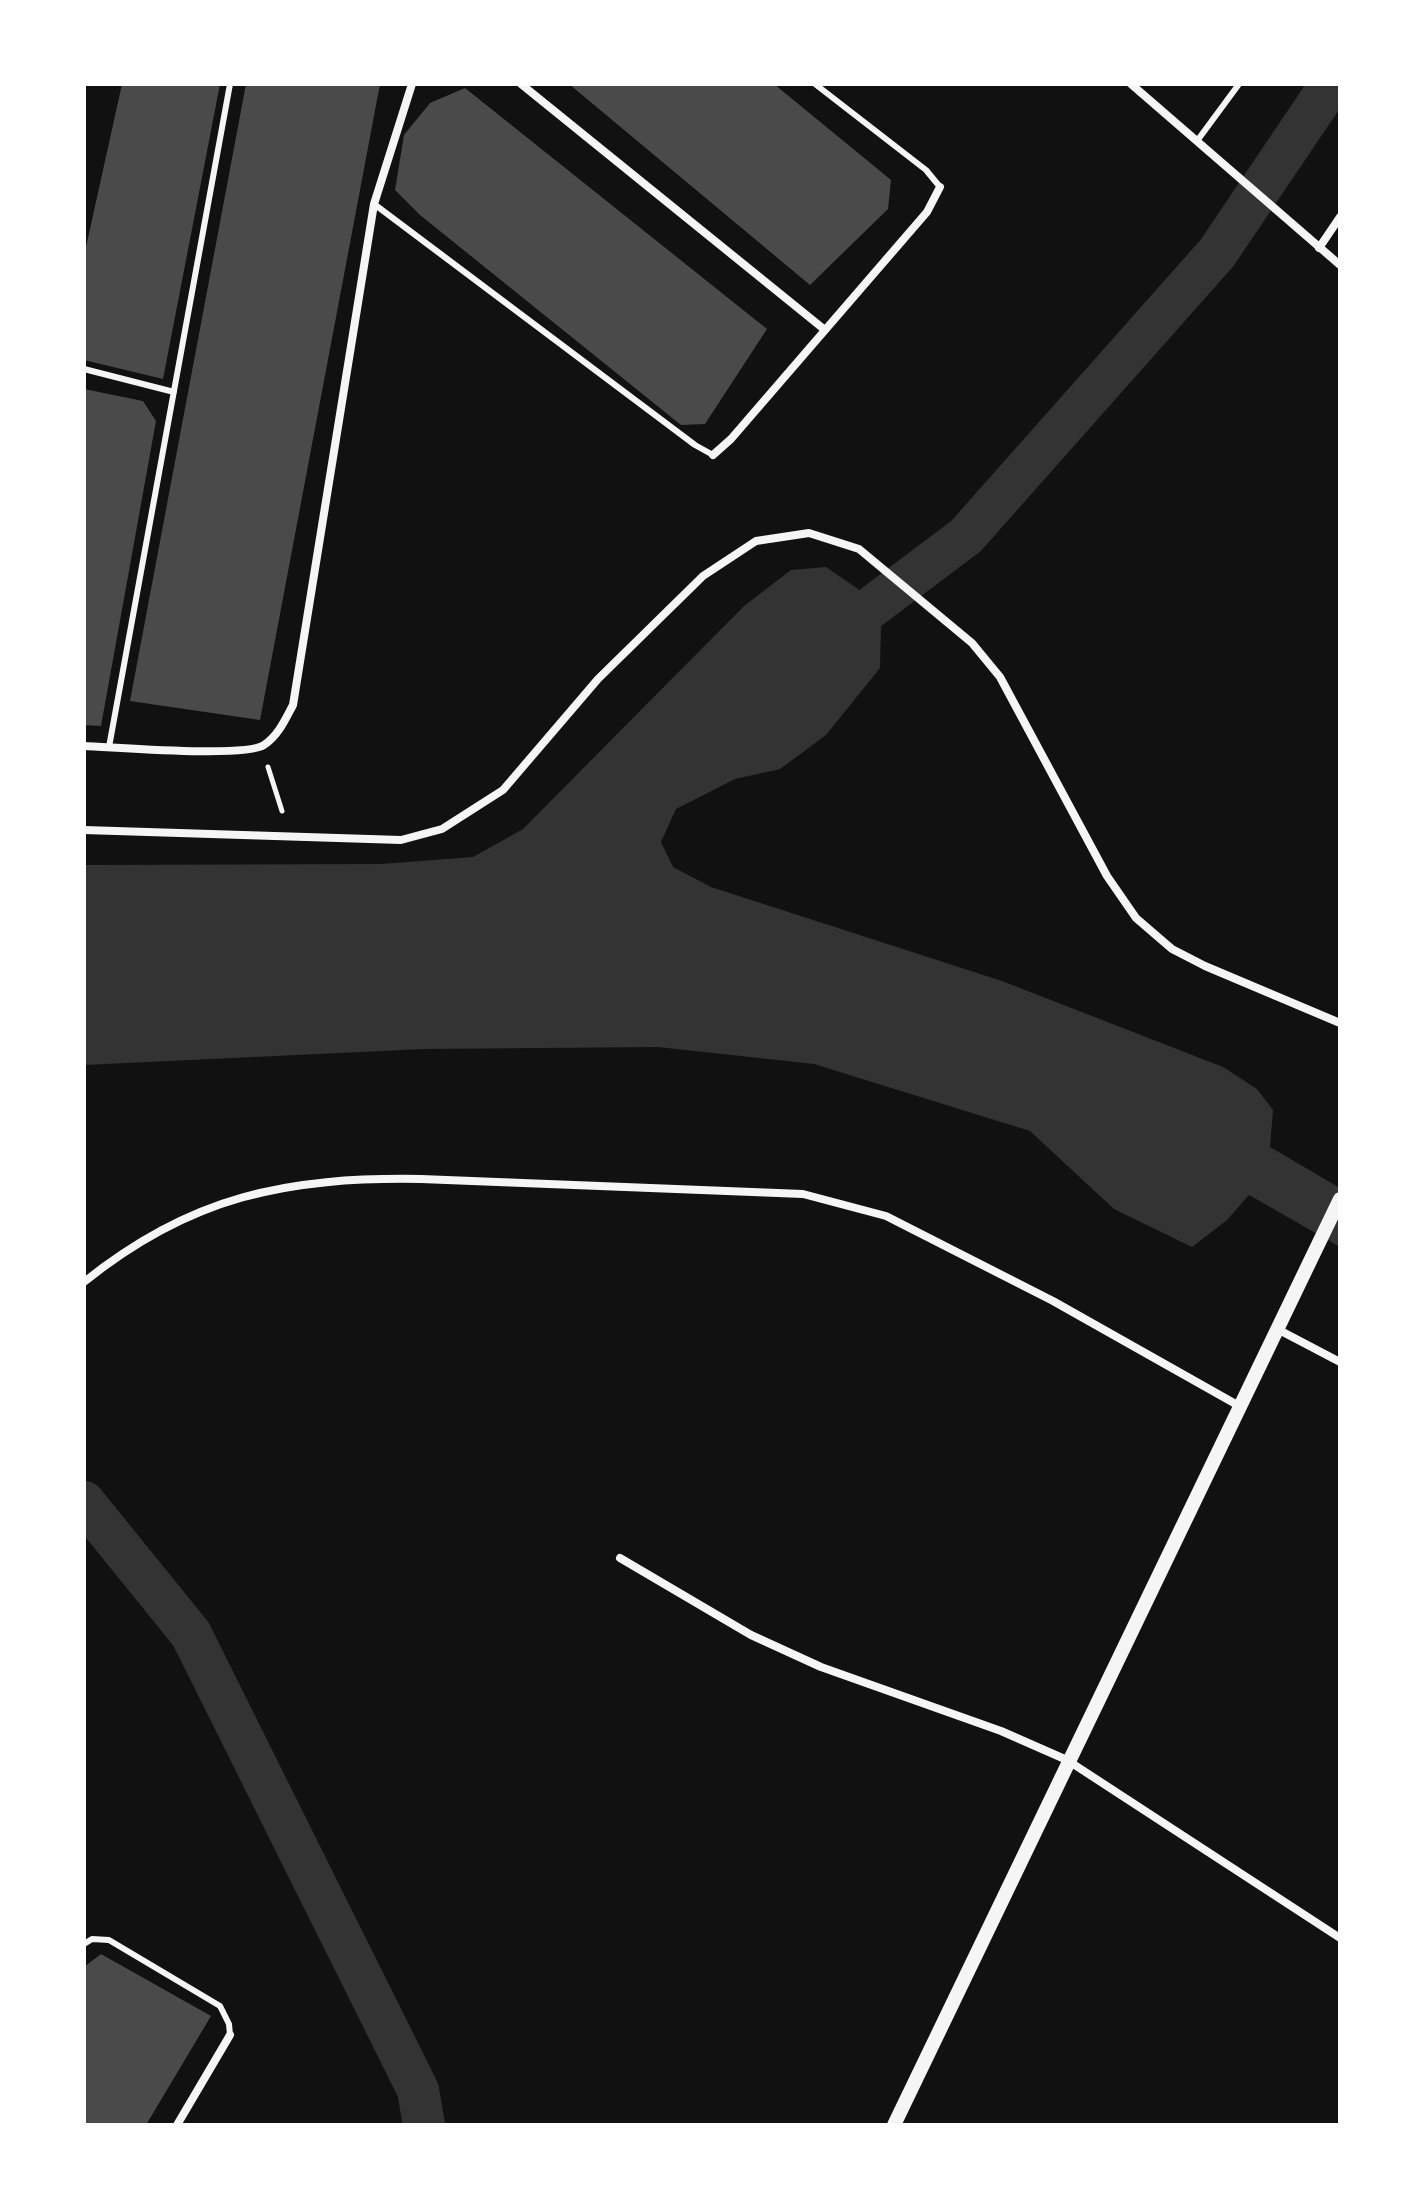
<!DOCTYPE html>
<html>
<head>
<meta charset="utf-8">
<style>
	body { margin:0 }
	#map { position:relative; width:1424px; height:2209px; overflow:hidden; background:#111; font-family:"Roboto Condensed",sans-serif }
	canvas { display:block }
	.frame { position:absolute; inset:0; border:86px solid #fff; pointer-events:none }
</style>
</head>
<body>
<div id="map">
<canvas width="1424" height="2209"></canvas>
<div class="frame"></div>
</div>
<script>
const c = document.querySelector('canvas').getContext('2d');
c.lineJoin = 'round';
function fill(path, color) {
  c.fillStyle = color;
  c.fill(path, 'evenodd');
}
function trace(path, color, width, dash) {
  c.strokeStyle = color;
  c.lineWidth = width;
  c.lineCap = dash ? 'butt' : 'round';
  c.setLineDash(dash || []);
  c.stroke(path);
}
fill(new Path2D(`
	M 826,567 L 858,589 L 881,626 L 880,668 L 826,735 L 780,769 L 735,779 L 676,809 L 661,842 L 673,867 L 711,887 L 1002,981 L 1223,1067 L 1257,1089 L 1273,1110 L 1270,1147 L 1340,1188 L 1340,1247 L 1249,1195 L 1227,1220 L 1192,1247 L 1114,1209 L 1030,1131 L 814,1064 L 658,1047 L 424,1049 L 84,1065 L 84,865 L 381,864 L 473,857 L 523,829 L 744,606 L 791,570 Z`), '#333');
trace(new Path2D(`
	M 825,642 L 966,536 L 1217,253 L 1331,84
	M 84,1502 L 191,1634 L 418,2090 L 424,2125`), '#333', 42);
fill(new Path2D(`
	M 122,84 L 220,84 L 163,379 L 84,360 L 84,256 Z
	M 246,84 L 380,84 L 260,720 L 130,701 Z
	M 569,84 L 774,84 L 891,180 L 888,209 L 810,285 Z
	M 465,88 L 767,329 L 705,424 L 681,425 L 420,215 L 395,190 L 404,135 L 430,103 Z
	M 84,389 L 143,401 L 156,421 L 101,726 L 84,725 Z
	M 101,1954 L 211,2016 L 146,2125 L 84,2125 L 84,1967 Z`), '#4a4a4a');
trace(new Path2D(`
	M 268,767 L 282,811`), '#f5f5f5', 5);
trace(new Path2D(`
	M 815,84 L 926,170 L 940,187
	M 1197,141 L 1239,84
	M 374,204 L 695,445 L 713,455
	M 84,369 L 174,392
	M 109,747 L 230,84
	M 84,1944 L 92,1939 L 109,1940 L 220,2006 L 229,2024 L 230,2035`), '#f5f5f5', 6);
trace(new Path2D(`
	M 521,84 L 825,330
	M 1131,84 L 1340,265
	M 1319,248 L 1340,217
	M 713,455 L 731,439 L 927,212 L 940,187
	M 84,746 C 115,747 244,758 264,745 C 278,736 285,720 293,705 L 374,204 L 412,84
	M 84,830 L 401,840 L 442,829 L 503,790 L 598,679 L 703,576 L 756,541 L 809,533 L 859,549 L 972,643 L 1000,677 L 1107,876 L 1136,918 L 1172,949 L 1205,966 L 1340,1023
	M 84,1282 C 191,1196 286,1177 421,1179 L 803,1194 L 886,1216 L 1053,1301 L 1241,1407
	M 1279,1330 L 1340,1362
	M 620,1558 L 751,1635 L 821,1667 L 1001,1731 L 1067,1760 L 1340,1938
	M 177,2125 L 230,2035`), '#f5f5f5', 8);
trace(new Path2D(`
	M 894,2125 L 1340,1199`), '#f5f5f5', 14);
</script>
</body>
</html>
